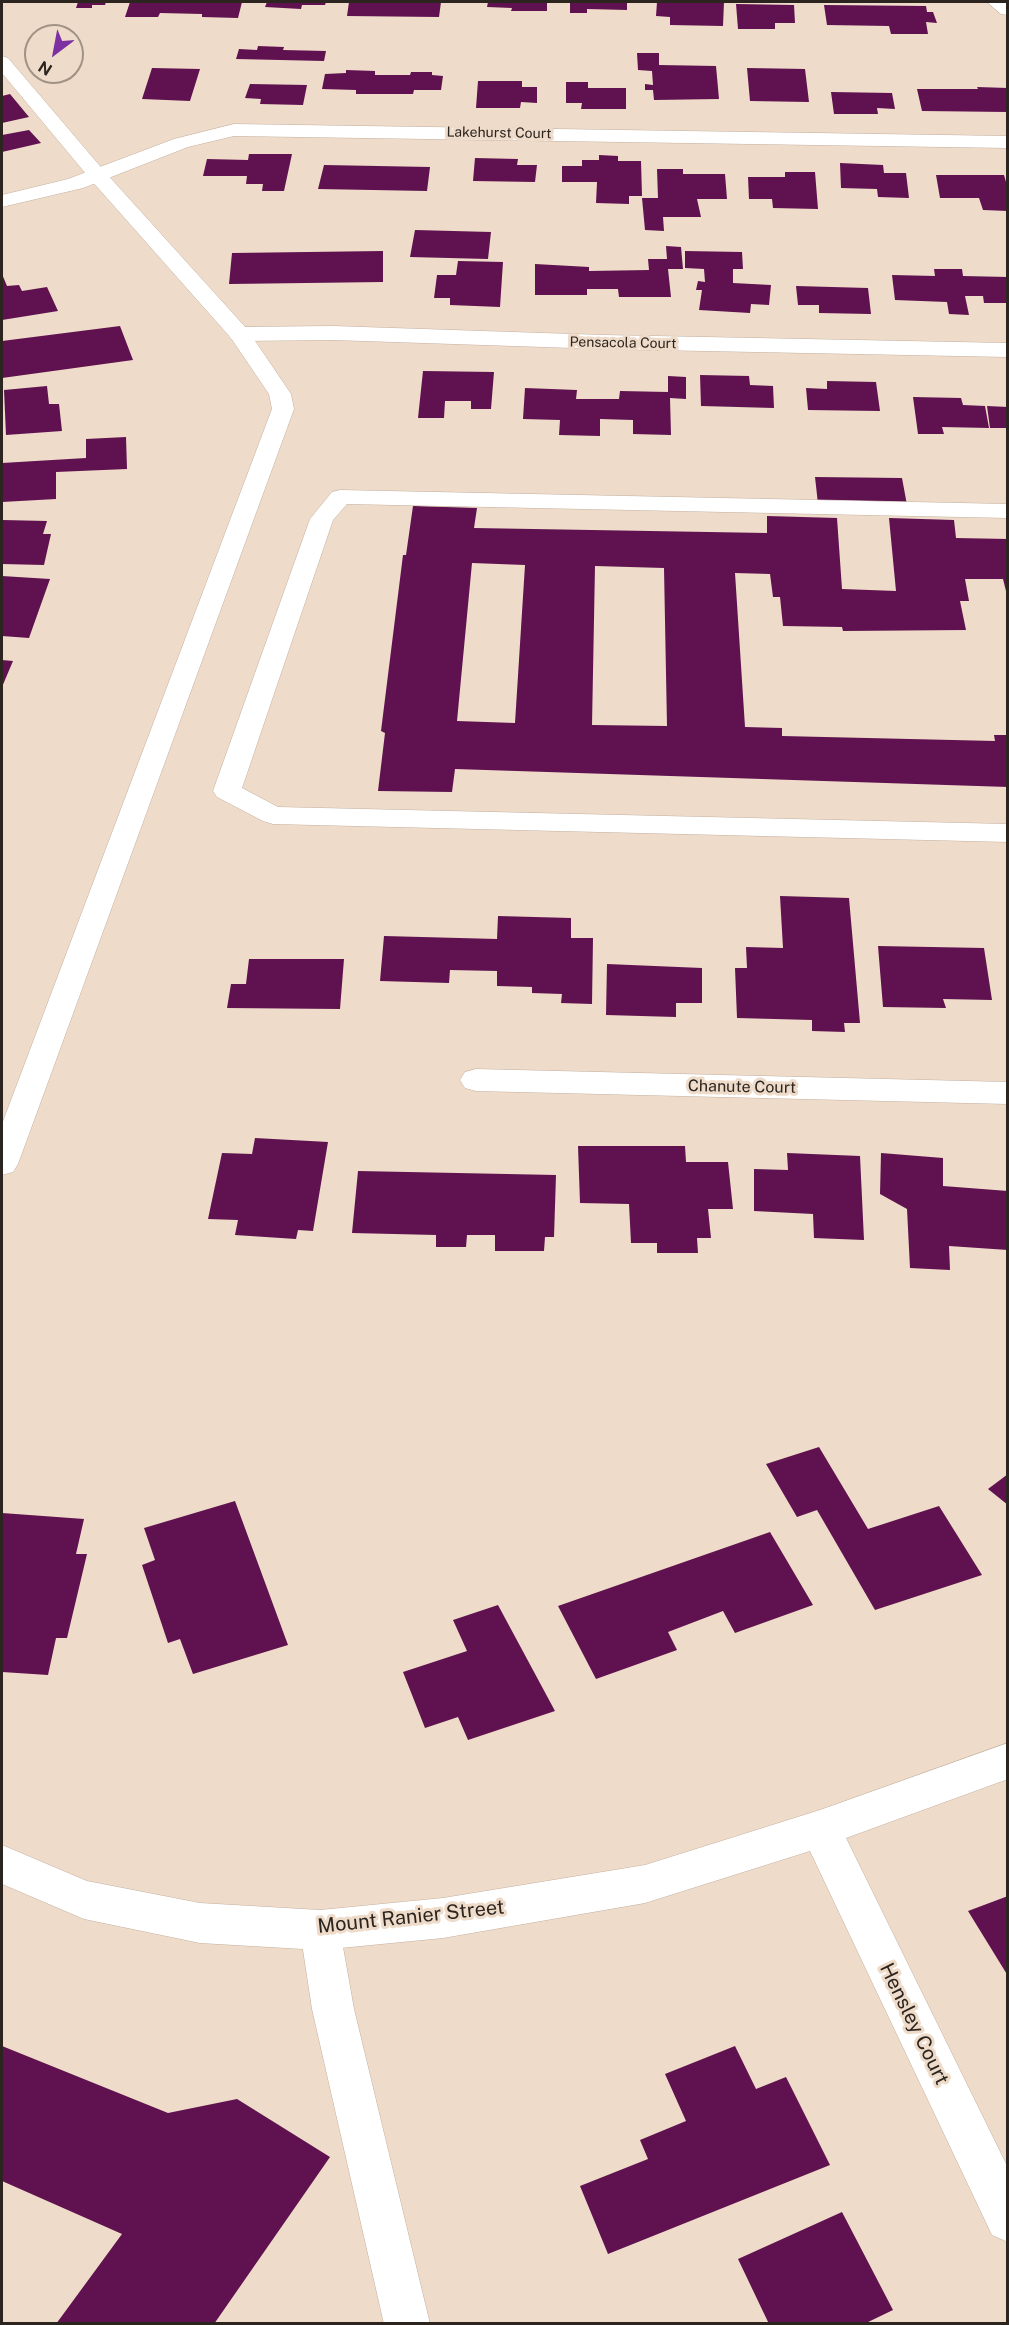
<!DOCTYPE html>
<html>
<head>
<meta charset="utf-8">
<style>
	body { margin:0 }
	#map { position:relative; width:1009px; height:2325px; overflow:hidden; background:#eedbc9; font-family:"Public Sans",sans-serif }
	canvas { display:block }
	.frame { position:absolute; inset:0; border:3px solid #2c251f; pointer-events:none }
	.north { position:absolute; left:24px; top:24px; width:60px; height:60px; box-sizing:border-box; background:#eedbc9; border:2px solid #a09285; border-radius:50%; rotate:212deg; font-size:16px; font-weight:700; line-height:24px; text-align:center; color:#2c251f }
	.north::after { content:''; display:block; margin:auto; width:21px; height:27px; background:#7c30a2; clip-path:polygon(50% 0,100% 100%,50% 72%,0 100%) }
</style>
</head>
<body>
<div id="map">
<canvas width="1009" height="2325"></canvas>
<div class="frame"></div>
<div class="north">N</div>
</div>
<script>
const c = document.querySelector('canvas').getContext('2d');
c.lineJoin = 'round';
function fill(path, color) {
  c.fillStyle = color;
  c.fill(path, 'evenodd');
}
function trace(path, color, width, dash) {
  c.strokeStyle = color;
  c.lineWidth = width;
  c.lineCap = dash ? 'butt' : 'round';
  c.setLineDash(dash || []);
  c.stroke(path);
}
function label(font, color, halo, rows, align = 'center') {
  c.font = font + ' "Public Sans",sans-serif';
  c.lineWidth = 6;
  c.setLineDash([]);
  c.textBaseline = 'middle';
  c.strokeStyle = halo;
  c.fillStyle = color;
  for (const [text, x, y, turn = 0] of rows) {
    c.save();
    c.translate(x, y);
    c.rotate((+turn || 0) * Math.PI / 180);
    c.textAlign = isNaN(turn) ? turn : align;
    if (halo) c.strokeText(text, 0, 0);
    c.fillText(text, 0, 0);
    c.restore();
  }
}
fill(new Path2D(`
	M 78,2 L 106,2 L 105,5 L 92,5 L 92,8 L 76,8 Z
	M 130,2 L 242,2 L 238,18 L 202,17 L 202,14 L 160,13 L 158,17 L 125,17 Z
	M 267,2 L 326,2 L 325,5 L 302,5 L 301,9 L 265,7 Z
	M 349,2 L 441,2 L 439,17 L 347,16 Z
	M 488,2 L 547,2 L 547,11 L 511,11 L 512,8 L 487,7 Z
	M 570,2 L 627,2 L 627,10 L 587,9 L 587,13 L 570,13 Z
	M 657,2 L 724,2 L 723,26 L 670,25 L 670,17 L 656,16 Z
	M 736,4 L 794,5 L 795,23 L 775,23 L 775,29 L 738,29 Z
	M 824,5 L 926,6 L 927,12 L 933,12 L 937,23 L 926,22 L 928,34 L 891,34 L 889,26 L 827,25 Z
	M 258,46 L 284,47 L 283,50 L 326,51 L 324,61 L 236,59 L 239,49 L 257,50 Z
	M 637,53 L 659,53 L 659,65 L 716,66 L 719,99 L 654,100 L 653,90 L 645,90 L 645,84 L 653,85 L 652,71 L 638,70 Z
	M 152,68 L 200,69 L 190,101 L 142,99 Z
	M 747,68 L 805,69 L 809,102 L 750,101 Z
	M 346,70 L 375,71 L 375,75 L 410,75 L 411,72 L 432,72 L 432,75 L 443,76 L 441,90 L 414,90 L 413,94 L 356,94 L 356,90 L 322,89 L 325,74 L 346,73 Z
	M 478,81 L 522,81 L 522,87 L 537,87 L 537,103 L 521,102 L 520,108 L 476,108 Z
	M 566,82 L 588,82 L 588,88 L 626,88 L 626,109 L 581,109 L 582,103 L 566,103 Z
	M 250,84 L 307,85 L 303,105 L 260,104 L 261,99 L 245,98 Z
	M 977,87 L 1008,88 L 1008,112 L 922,111 L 917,89 L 978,89 Z
	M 831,92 L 892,93 L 895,109 L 877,108 L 878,114 L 834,114 Z
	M 10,94 L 29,117 L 2,123 L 2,96 Z
	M 29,130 L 41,143 L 2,152 L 2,135 Z
	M 249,154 L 292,154 L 284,191 L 262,191 L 263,184 L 246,184 L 247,176 L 203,176 L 207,159 L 248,160 Z
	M 599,155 L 618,156 L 618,161 L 641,161 L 642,196 L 629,196 L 629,204 L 596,203 L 597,182 L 562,182 L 562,166 L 582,166 L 582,160 L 599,160 Z
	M 475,158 L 518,159 L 517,165 L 537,165 L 535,182 L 473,181 Z
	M 840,163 L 883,165 L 884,173 L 906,173 L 909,198 L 878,197 L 877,189 L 841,188 Z
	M 324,165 L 430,167 L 427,191 L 318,189 Z
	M 657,169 L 683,169 L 683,174 L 725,174 L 727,199 L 697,199 L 701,217 L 663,217 L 664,231 L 645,230 L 642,198 L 658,198 Z
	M 785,172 L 815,172 L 818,209 L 773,208 L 772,199 L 749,199 L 748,177 L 785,177 Z
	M 936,175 L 1004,175 L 1008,189 L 1008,211 L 983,210 L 979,198 L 940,198 Z
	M 415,230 L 491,232 L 488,259 L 410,257 Z
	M 666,246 L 681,247 L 683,269 L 668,269 L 671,297 L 619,297 L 618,289 L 587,289 L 587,295 L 535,295 L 535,264 L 589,267 L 589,271 L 649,270 L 648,259 L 667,259 Z
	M 383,251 L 383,282 L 229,284 L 232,253 Z
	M 685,251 L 742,252 L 743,269 L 733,269 L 733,283 L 771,285 L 769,305 L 751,304 L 750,313 L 699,310 L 702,290 L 696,290 L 698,281 L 705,282 L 704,269 L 685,268 Z
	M 458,261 L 503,262 L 500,307 L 450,305 L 450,298 L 434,298 L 437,275 L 456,275 Z
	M 934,269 L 962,269 L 963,276 L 1008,277 L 1008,303 L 984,303 L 983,296 L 965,296 L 969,315 L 949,314 L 947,302 L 895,300 L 892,275 L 935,276 Z
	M 2,274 L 7,286 L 19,285 L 22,291 L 47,287 L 58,311 L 2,320 Z
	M 796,286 L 868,288 L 871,314 L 819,313 L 819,305 L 798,305 Z
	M 120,326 L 133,360 L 2,378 L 2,341 Z
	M 423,371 L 494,372 L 491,409 L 471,409 L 471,401 L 445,401 L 444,418 L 418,418 Z
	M 700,375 L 749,376 L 750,385 L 773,386 L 774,408 L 701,406 Z
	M 668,376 L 686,377 L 686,399 L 670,398 L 671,435 L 633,434 L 633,420 L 600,419 L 600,436 L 559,435 L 560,420 L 523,419 L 525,388 L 577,390 L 576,399 L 619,399 L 620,391 L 668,392 Z
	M 827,381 L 876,382 L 880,411 L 808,410 L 806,388 L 827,389 Z
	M 47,386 L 49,404 L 59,404 L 62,431 L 6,435 L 4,390 Z
	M 913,397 L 961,398 L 963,405 L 985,406 L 989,428 L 942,427 L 944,434 L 918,434 Z
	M 987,406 L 1008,407 L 1008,428 L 990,428 Z
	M 126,437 L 127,469 L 56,472 L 56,499 L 2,502 L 2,463 L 86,458 L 86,439 Z
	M 815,477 L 902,478 L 907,505 L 818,504 Z
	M 413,506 L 477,508 L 474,528 L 767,533 L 767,516 L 837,518 L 842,589 L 896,591 L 889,518 L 954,520 L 956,538 L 1008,539 L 1008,599 L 1003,579 L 965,579 L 969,601 L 960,601 L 966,630 L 843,631 L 842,627 L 783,626 L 780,597 L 773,597 L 770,574 L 735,573 L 745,727 L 782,728 L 782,736 L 995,741 L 994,735 L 1008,735 L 1008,787 L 455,769 L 452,792 L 378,791 L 385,733 L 381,731 L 403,555 L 406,555 ZM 472,563 L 525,565 L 515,723 L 457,721 ZM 595,566 L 664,568 L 667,726 L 592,725 Z
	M 2,520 L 47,521 L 43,534 L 51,534 L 44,565 L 2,564 Z
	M 2,576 L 50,579 L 29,638 L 2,636 Z
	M 2,660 L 13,661 L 2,687 Z
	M 780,896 L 849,898 L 860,1023 L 844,1023 L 845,1032 L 812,1031 L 812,1020 L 737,1018 L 735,968 L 747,968 L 746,947 L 783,948 Z
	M 498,916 L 571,918 L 571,938 L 593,938 L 592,1004 L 561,1003 L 562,994 L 532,993 L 532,987 L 497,986 L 497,971 L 450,970 L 449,983 L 380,981 L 384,936 L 497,939 Z
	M 878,946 L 984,948 L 992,1000 L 943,999 L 946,1008 L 883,1007 Z
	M 249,959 L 344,959 L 340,1009 L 227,1008 L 231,984 L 246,984 Z
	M 607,964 L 702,968 L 702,1003 L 676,1003 L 676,1017 L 606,1015 Z
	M 255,1138 L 328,1142 L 313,1231 L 298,1230 L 296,1239 L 235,1235 L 238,1220 L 208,1219 L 222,1153 L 252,1154 Z
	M 578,1146 L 685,1146 L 686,1162 L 728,1162 L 733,1209 L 708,1209 L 711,1238 L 697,1238 L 698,1253 L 657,1253 L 657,1243 L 631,1243 L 629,1204 L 580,1203 Z
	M 787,1153 L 860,1156 L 864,1240 L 814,1238 L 813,1214 L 754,1211 L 754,1169 L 788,1170 Z
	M 881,1153 L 943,1158 L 943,1186 L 1008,1191 L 1008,1250 L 949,1246 L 950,1270 L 910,1268 L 907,1209 L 880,1194 Z
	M 358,1171 L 556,1175 L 554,1237 L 545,1237 L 544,1251 L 495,1251 L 495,1235 L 467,1235 L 466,1247 L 436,1247 L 436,1235 L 352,1233 Z
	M 819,1447 L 868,1529 L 939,1506 L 982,1575 L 875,1610 L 817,1510 L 797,1517 L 766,1464 Z
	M 1008,1474 L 1008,1505 L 988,1489 Z
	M 235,1501 L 288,1645 L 193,1674 L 180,1639 L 168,1643 L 142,1565 L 155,1560 L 144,1528 Z
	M 2,1513 L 84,1519 L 76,1554 L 87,1554 L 67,1638 L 56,1638 L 48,1675 L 2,1672 Z
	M 770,1532 L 813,1605 L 735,1633 L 723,1611 L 668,1632 L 677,1650 L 596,1679 L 558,1606 Z
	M 498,1605 L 555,1711 L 468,1740 L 458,1717 L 425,1728 L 403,1672 L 467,1651 L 453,1620 Z
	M 1008,1896 L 1008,1976 L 968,1911 Z
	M 2,2046 L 168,2113 L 237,2099 L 330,2157 L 214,2324 L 56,2324 L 122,2234 L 2,2181 Z
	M 735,2046 L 756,2089 L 786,2077 L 830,2165 L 608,2254 L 580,2186 L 648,2159 L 640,2140 L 686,2121 L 665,2074 Z
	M 842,2212 L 893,2310 L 864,2324 L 769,2324 L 738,2259 Z`), '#5f124f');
const lane = new Path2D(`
	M 2,56 L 8,58 L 105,172 L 247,329 L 291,394 L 294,409 L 18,1164 L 13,1172 L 2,1175 L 2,1124 L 272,409 L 269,394 L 231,338 L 91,180 L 2,73 Z
	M 340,490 L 1008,504 L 1008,518 L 347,504 L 333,520 L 242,788 L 278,807 L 1008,824 L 1008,842 L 273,824 L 263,821 L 217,797 L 213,791 L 310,519 L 332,492 Z
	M 320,1911 L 334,1917 L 340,1930 L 354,2009 L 430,2324 L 384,2324 L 312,2009 L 300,1930 L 306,1917 Z`);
const street = new Path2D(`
	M 987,2 L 1008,2 L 1008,15 L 1001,14 Z
	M 234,124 L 1008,136 L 1008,148 L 234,136 L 188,147 L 83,188 L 2,207 L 2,195 L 68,179 L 174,139 Z
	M 333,326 L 603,335 L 1008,343 L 1008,357 L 603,349 L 333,340 L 239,341 L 231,339 L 228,334 L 231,329 L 239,327 Z
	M 476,1069 L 1008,1082 L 1008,1104 L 476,1091 L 465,1088 L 460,1080 L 465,1072 Z
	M 1008,1743 L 1008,1779 L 846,1838 L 1008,2168 L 1008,2242 L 992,2235 L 810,1851 L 645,1903 L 443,1938 L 320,1950 L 200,1943 L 84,1919 L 2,1884 L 2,1845 L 87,1881 L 200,1903 L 320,1910 L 443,1898 L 645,1865 L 820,1810 Z`);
trace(lane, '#c3b0a0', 1);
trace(street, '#c3b0a0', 1);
fill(lane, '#fff');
fill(street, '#fff');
label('14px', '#2c251f', '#eedbc9', [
	["Lakehurst Court",499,133,1],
	["Pensacola Court",623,343,1]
]);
label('16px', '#2c251f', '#eedbc9', [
	["Chanute Court",742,1087,1]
]);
label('20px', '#2c251f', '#eedbc9', [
	["Mount Ranier Street",411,1917,-6],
	["Hensley Court",914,2024,64]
]);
</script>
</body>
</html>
